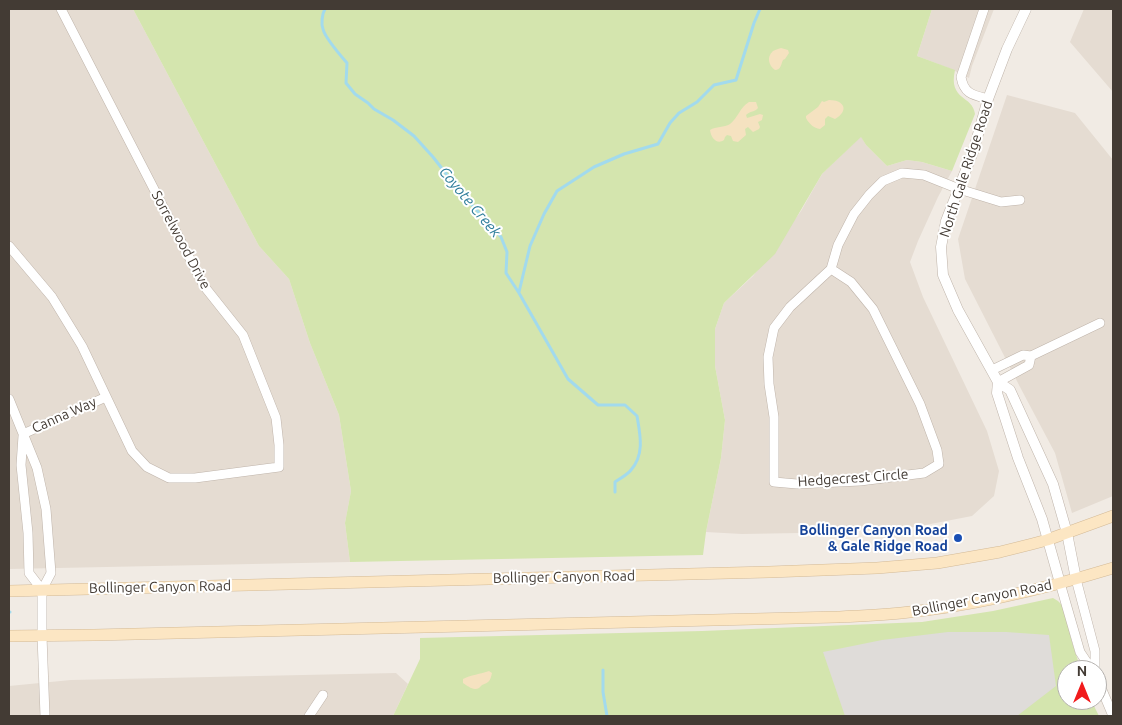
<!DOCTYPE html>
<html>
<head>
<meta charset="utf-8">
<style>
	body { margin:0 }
	#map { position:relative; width:1122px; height:725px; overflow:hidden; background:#f1ebe4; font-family:Ubuntu,sans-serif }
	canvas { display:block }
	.frame { position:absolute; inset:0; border:10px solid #433b34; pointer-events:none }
	.north { position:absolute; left:1057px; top:660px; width:50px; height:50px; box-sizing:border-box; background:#fff; border:1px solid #b4b1ae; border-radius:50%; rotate:0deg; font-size:14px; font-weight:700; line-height:20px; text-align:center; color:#433b34 }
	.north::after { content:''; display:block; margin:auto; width:18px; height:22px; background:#f11b1c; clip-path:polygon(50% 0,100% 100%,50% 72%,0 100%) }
</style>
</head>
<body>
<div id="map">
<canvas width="1122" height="725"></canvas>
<div class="frame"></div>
<div class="north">N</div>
</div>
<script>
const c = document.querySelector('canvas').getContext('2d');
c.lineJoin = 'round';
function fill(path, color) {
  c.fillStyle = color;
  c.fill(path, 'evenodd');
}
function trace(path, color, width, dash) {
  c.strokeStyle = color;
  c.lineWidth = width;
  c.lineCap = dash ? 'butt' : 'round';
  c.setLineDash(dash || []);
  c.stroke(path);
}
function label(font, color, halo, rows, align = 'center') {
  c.font = font + ' Ubuntu,sans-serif';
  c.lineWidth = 4;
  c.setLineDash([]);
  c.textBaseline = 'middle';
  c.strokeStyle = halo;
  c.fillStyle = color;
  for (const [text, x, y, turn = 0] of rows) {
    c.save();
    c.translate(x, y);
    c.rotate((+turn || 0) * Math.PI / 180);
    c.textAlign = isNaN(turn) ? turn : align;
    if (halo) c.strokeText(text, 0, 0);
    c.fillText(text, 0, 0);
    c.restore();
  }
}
fill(new Path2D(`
	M 9,9 L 133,9 L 259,246 L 289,279 L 310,343 L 339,415 L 351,491 L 345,523 L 350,562 L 9,569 Z
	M 932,9 L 994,9 L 972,66 L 969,78 L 951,69 L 917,56 Z
	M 1084,9 L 1113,9 L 1113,92 L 1070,42 Z
	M 1007,95 L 1075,113 L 1113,160 L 1113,496 L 1072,513 L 1055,453 L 1020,387 L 965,279 L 958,239 Z
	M 861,136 L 866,145 L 887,166 L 907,160 L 922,162 L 952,171 L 938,197 L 918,241 L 910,262 L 923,297 L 987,431 L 999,471 L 994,496 L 972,516 L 915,527 L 799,533 L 742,534 L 706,532 L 721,458 L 725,420 L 715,366 L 715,329 L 724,303 L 753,276 L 801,211 L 822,174 Z
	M 396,673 L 408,684 L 393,716 L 9,716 L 9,686 L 71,680 Z`), '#e5dcd2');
fill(new Path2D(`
	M 133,9 L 932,9 L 917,56 L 955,70 C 948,101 973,95 975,114 L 952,171 L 922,162 L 907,160 L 887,166 L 866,145 L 861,137 L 822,174 L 775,254 L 724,303 L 715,329 L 715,366 L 725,420 L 721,458 L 706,532 L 703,555 L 350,562 L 345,523 L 351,491 L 339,415 L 310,343 L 289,279 L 259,246 Z
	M 1053,598 L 1058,601 L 1063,606 L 1072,642 L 1081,670 L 1067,670 L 1067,700 L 1091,700 L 1099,716 L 393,716 L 420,659 L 420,638 L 702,631 L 922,622 L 993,611 Z`), '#d4e5ae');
fill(new Path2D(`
	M 781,48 L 788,50 L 789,53 L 785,59 L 783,60 C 781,64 781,70 775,70 C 769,66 766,57 773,51 C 775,50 778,49 781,48 Z
	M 829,100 C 845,100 849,111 835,119 L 828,116 L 825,119 L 825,125 L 820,129 C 814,128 809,124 806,118 L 806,116 L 818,107 L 822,101 L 824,102 Z
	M 749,102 L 756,102 L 758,108 C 755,112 750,111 746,115 L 747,118 L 760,114 L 763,115 L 762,120 L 758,122 L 760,127 L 759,129 L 753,132 L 748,127 L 745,129 L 746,135 L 738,142 L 733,141 L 731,136 L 727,135 L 725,137 L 724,140 C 717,145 711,138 710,130 C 716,126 724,128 730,124 C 738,118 740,107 749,102 Z
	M 489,671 L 492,673 C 490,682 489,682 482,685 C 481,686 480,687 479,688 C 473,691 468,686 463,683 L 463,679 C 470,675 481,674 489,671 Z`), '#f5e2c0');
fill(new Path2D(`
	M 948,632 L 1006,632 L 1049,635 L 1056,686 L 1017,716 L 845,716 L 823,652 L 882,640 Z`), '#dfdcd9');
trace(new Path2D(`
	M 325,9 C 322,14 321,24 323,29 C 325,38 341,56 347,63 L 346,83 L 355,94 L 368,103 L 374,109 L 393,120 L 414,136 L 433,157 L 462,194 L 501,237 L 507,252 L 506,273 L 519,293 L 568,379 L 598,405 L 625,405 L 637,416 C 640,434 645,454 631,470 C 627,475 621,478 615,482 L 615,492
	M 519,292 L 530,246 L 544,214 L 557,191 L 594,167 L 624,154 L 658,144 L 670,123 L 679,113 L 697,102 L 714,85 L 736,80 L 754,23 L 760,9
	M 9,612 L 10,612
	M 603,670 L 603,692 L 607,716`), '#a2daed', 3);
const minor = new Path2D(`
	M 984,9 L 961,77 C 964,94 973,95 988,99
	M 9,246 L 52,297 L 82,346 L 132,451 L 147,467 L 169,478 L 195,478 L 279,467 L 279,445 L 276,418 L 243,335 L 204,286 L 61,9
	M 831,269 L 851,282 L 873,309 L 920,404 L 937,450 L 939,464 L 924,473 L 860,481 L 797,484 L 774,482 L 774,417 L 769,384 L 768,357 L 774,328 L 790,307 L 831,269 L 838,245 L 854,214 L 869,195 L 883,181 L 902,173 L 924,175 L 959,189 L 1001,202 L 1020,200
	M 992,370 L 1023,355 L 1031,356 L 1100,323
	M 998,382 L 1029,365 L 1031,356
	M 9,399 L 37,468 L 46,509 L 51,573 L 42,590 L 42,636 L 45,716
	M 23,434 L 106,397
	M 23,436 L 21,465 L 28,533 L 29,573 L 42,590
	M 1076,579 L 1095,651 L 1095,670
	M 1060,583 L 1080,652 L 1092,670
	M 1097,678 L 1113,716
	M 309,716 L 323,695`);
const tertiary = new Path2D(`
	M 1026,9 L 1007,49 L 988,99 L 973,152 L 946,221 L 941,247 L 943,275 L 958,310 L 998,382 L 1010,390 L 1053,484 L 1067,533 L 1076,579
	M 998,382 L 997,393 L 1018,458 L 1042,519 L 1060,583`);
const secondary = new Path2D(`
	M 9,591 L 769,572 L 877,568 L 937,563 L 1000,552 L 1032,544 L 1047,540 L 1113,516
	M 9,636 L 94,635 L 837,617 C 858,616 880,615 901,613 C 973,606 1044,589 1113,568`);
trace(minor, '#bfb4aa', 10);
trace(tertiary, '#bfb4aa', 11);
trace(secondary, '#d3ba97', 12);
trace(minor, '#fff', 9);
trace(tertiary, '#fff', 10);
trace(secondary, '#fce6c3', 11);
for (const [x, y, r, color] of [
	[958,538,5,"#1a4fb4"]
]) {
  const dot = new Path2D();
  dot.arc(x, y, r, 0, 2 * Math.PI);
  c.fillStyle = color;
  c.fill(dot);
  trace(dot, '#fff', 2);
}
label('14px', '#433b34', '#fff', [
	["North Gale Ridge Road",966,169,-72],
	["Sorrelwood Drive",181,240,62],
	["Canna Way",64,415,-24],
	["Hedgecrest Circle",853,478,-4],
	["Bollinger Canyon Road",564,577,-1],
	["Bollinger Canyon Road",160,587,-1],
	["Bollinger Canyon Road",982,598,-11]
]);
label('bold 14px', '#164399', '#fff', [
	["Bollinger Canyon Road",948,530],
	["& Gale Ridge Road",948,546]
], 'right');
label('italic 15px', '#2f7e9b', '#fff', [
	["Coyote Creek",470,202,50]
]);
</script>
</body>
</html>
